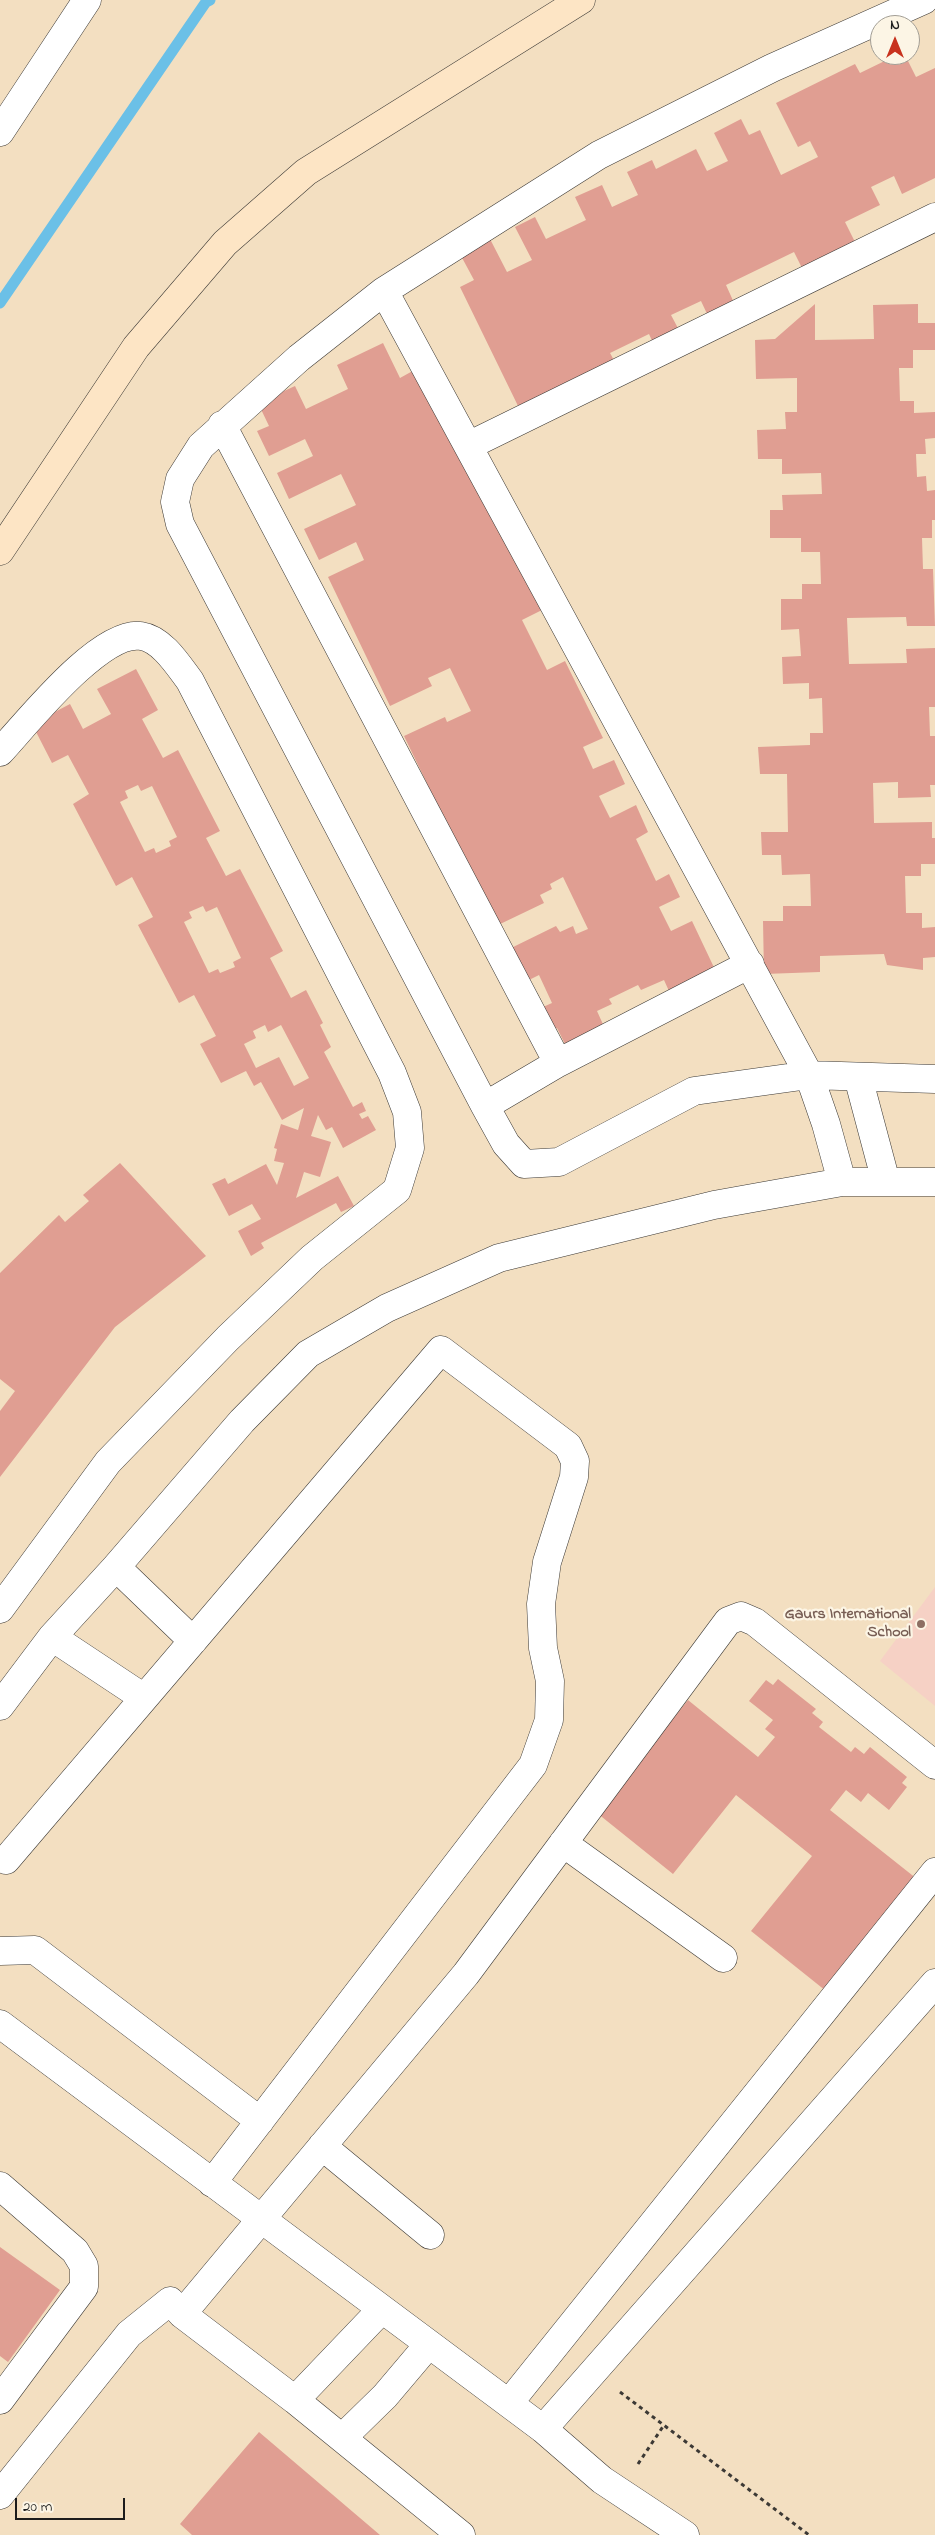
<!DOCTYPE html>
<html>
<head>
<meta charset="utf-8">
<style>
	body { margin:0 }
	#map { position:relative; width:935px; height:2535px; overflow:hidden; background:#f3dfc1; font-family:"Indie Flower",sans-serif }
	canvas { display:block }
	.north { position:absolute; left:870px; top:15px; width:50px; height:50px; box-sizing:border-box; background:#fcf5e5; border:1px solid #a29e95; border-radius:50%; rotate:0deg; font-size:14px; font-weight:700; line-height:20px; text-align:center; color:#1c1c1c }
	.north::after { content:''; display:block; margin:auto; width:18px; height:22px; background:#c8321e; clip-path:polygon(50% 0,100% 100%,50% 72%,0 100%) }
	.scale { position:absolute; left:15px; top:2498px; width:110px; height:22px; box-sizing:border-box; border:2px solid #1c1c1c; border-top:0; padding-left:6px; font-size:15px; line-height:18px; white-space:nowrap; color:#1c1c1c; -webkit-text-stroke:4px #fcf5e5; paint-order:stroke }
</style>
</head>
<body>
<div id="map">
<canvas width="935" height="2535"></canvas>
<div class="north">N</div>
<div class="scale">20 m</div>
</div>
<script>
const c = document.querySelector('canvas').getContext('2d');
c.lineJoin = 'round';
function fill(path, color) {
  c.fillStyle = color;
  c.fill(path, 'evenodd');
}
function trace(path, color, width, dash) {
  c.strokeStyle = color;
  c.lineWidth = width;
  c.lineCap = dash ? 'butt' : 'round';
  c.setLineDash(dash || []);
  c.stroke(path);
}
function label(font, color, halo, rows, align = 'center') {
  c.font = font + ' "Indie Flower",sans-serif';
  c.lineWidth = 4.5;
  c.setLineDash([]);
  c.textBaseline = 'middle';
  c.strokeStyle = halo;
  c.fillStyle = color;
  for (const [text, x, y, turn = 0] of rows) {
    c.save();
    c.translate(x, y);
    c.rotate((+turn || 0) * Math.PI / 180);
    c.textAlign = isNaN(turn) ? turn : align;
    if (halo) c.strokeText(text, 0, 0);
    c.fillText(text, 0, 0);
    c.restore();
  }
}
fill(new Path2D(`
	M 935,1587 L 935,1706 L 880,1661 Z`), '#f6d1c5');
trace(new Path2D(`
	M 0,303 L 206,2 L 210,0`), '#6bc0e7', 11);
fill(new Path2D(`
	M 897,55 L 905,55 L 916,77 L 935,68 L 935,178 L 902,194 L 894,176 L 871,187 L 880,205 L 845,222 L 857,246 L 804,272 L 794,252 L 726,285 L 735,305 L 709,318 L 701,301 L 671,315 L 680,332 L 654,345 L 649,334 L 610,353 L 616,364 L 520,410 L 460,287 L 474,280 L 460,254 L 490,239 L 507,272 L 532,260 L 515,227 L 535,217 L 546,239 L 586,220 L 575,197 L 602,185 L 612,207 L 638,195 L 627,172 L 652,160 L 656,169 L 696,149 L 707,171 L 728,161 L 714,133 L 741,119 L 749,135 L 760,130 L 781,175 L 818,157 L 810,141 L 798,147 L 776,103 L 855,64 L 860,73 Z
	M 815,304 L 815,340 L 874,339 L 873,305 L 918,304 L 918,323 L 935,323 L 935,350 L 913,350 L 913,368 L 899,368 L 900,401 L 914,401 L 914,413 L 935,412 L 935,438 L 925,439 L 926,454 L 916,454 L 917,477 L 926,476 L 927,491 L 935,490 L 935,520 L 932,520 L 932,538 L 922,538 L 923,569 L 933,569 L 935,626 L 907,626 L 906,617 L 847,618 L 849,664 L 907,663 L 906,649 L 935,648 L 935,707 L 929,707 L 930,736 L 935,736 L 935,785 L 930,785 L 931,797 L 898,798 L 898,782 L 873,783 L 874,823 L 932,822 L 932,838 L 935,838 L 935,864 L 921,864 L 921,876 L 905,876 L 906,913 L 922,913 L 922,928 L 935,927 L 935,957 L 923,958 L 923,970 L 887,965 L 884,954 L 820,956 L 820,972 L 764,974 L 763,921 L 783,921 L 783,906 L 811,906 L 810,874 L 782,875 L 781,855 L 762,855 L 761,832 L 788,832 L 787,774 L 760,774 L 758,747 L 810,745 L 810,733 L 823,733 L 822,698 L 809,699 L 809,683 L 783,684 L 782,657 L 801,656 L 799,629 L 781,630 L 781,599 L 802,599 L 802,584 L 821,584 L 820,552 L 801,552 L 801,538 L 770,538 L 770,510 L 783,510 L 782,495 L 822,494 L 821,473 L 782,474 L 782,459 L 758,459 L 757,430 L 786,429 L 785,412 L 797,412 L 797,378 L 756,379 L 755,340 L 775,339 Z
	M 383,343 L 400,378 L 418,368 L 542,610 L 522,620 L 547,670 L 565,661 L 603,738 L 583,747 L 593,769 L 614,760 L 625,784 L 599,796 L 610,818 L 636,805 L 648,832 L 636,839 L 656,881 L 669,874 L 680,897 L 659,907 L 671,931 L 692,921 L 719,978 L 673,1000 L 664,980 L 641,990 L 638,985 L 609,999 L 612,1004 L 597,1011 L 606,1031 L 568,1050 L 557,1028 L 545,1035 L 534,1011 L 552,1003 L 539,975 L 521,984 L 505,951 L 556,926 L 560,932 L 573,926 L 576,934 L 588,929 L 563,877 L 550,884 L 552,889 L 540,895 L 544,903 L 496,926 L 404,736 L 445,717 L 447,722 L 471,711 L 450,668 L 428,678 L 432,686 L 390,706 L 328,577 L 364,560 L 356,542 L 319,560 L 304,529 L 356,505 L 341,474 L 289,499 L 277,473 L 313,456 L 305,439 L 269,456 L 257,431 L 269,426 L 258,403 L 295,386 L 306,409 L 348,389 L 337,365 Z
	M 136,669 L 158,710 L 142,719 L 163,758 L 178,750 L 220,831 L 206,838 L 226,876 L 240,869 L 283,951 L 270,958 L 291,998 L 306,990 L 323,1023 L 320,1025 L 331,1047 L 324,1052 L 353,1107 L 362,1102 L 366,1111 L 359,1114 L 362,1119 L 368,1116 L 376,1130 L 343,1148 L 332,1127 L 326,1130 L 318,1115 L 311,1136 L 331,1142 L 320,1177 L 304,1172 L 296,1198 L 338,1176 L 354,1206 L 341,1212 L 336,1203 L 261,1243 L 264,1248 L 251,1256 L 238,1231 L 261,1219 L 252,1204 L 229,1216 L 212,1184 L 225,1178 L 228,1184 L 266,1164 L 277,1185 L 284,1163 L 274,1161 L 277,1149 L 274,1148 L 281,1124 L 298,1130 L 304,1108 L 282,1120 L 261,1082 L 254,1086 L 246,1071 L 221,1083 L 200,1044 L 216,1036 L 194,995 L 179,1003 L 138,925 L 153,917 L 132,877 L 116,886 L 73,804 L 89,794 L 68,755 L 52,763 L 32,724 L 70,704 L 83,729 L 111,714 L 97,689 ZM 138,785 L 141,791 L 152,786 L 177,837 L 169,841 L 171,846 L 156,853 L 154,848 L 145,852 L 120,802 L 128,798 L 125,791 ZM 203,906 L 206,912 L 217,907 L 241,958 L 233,962 L 235,967 L 220,973 L 218,969 L 209,973 L 184,922 L 192,918 L 189,912 ZM 265,1025 L 268,1032 L 281,1025 L 309,1078 L 294,1086 L 279,1057 L 256,1068 L 244,1044 L 256,1038 L 253,1031 Z
	M 120,1163 L 206,1256 L 115,1327 L 0,1477 L 0,1411 L 15,1391 L 0,1379 L 0,1273 L 59,1215 L 65,1222 L 89,1201 L 83,1195 Z
	M 778,1679 L 816,1709 L 812,1713 L 823,1722 L 819,1727 L 851,1752 L 855,1747 L 864,1754 L 870,1747 L 907,1777 L 902,1783 L 907,1787 L 889,1810 L 868,1793 L 861,1802 L 846,1790 L 830,1810 L 917,1879 L 826,1991 L 751,1931 L 812,1856 L 736,1795 L 673,1874 L 597,1813 L 688,1700 L 758,1757 L 775,1737 L 765,1729 L 773,1720 L 749,1701 L 766,1680 L 773,1685 Z
	M 0,2247 L 60,2290 L 8,2362 L 0,2356 Z
	M 259,2432 L 380,2535 L 192,2535 L 180,2524 Z`), '#e09e92');
const street = new Path2D(`
	M 924,0 L 772,68 L 599,155 L 384,291 L 299,358 L 201,446 L 180,479 L 175,502 L 180,524 L 485,1106 L 506,1144 L 524,1164 L 559,1162 L 694,1091 L 809,1075 L 935,1079
	M 0,132 L 87,0
	M 384,291 L 809,1075 L 826,1124 L 842,1182
	M 222,425 L 558,1063 L 750,964
	M 468,446 L 935,217
	M 0,752 C 27,723 100,630 141,636 C 162,639 178,665 190,681 L 392,1073 L 407,1112 L 410,1148 L 397,1190 L 312,1258 L 228,1338 L 108,1462 L 0,1609
	M 858,1077 L 886,1182
	M 485,1106 L 558,1063
	M 116,1567 L 193,1641
	M 52,1637 L 144,1698
	M 0,1706 L 52,1637 L 116,1567 L 242,1421 L 308,1354 L 387,1308 L 499,1258 L 714,1205 L 842,1182 L 935,1182
	M 563,1843 L 723,1958
	M 6,1860 L 441,1350 L 568,1446 L 575,1461 L 574,1477 L 547,1562 L 541,1604 L 543,1648 L 550,1681 L 549,1720 L 533,1765 L 212,2183
	M 0,1951 L 35,1950 L 260,2121
	M 0,2024 L 543,2429 L 602,2480 L 685,2535
	M 322,2146 L 430,2235
	M 0,2186 L 75,2251 L 84,2266 L 84,2287 L 0,2400
	M 182,2314 L 466,1974 L 728,1621 L 741,1616 L 755,1622 L 935,1765
	M 295,2400 L 382,2309
	M 509,2403 L 935,1872
	M 543,2429 L 935,1983
	M 342,2438 L 385,2396 L 429,2344
	M 0,2495 L 129,2334 L 170,2301 L 182,2314 L 295,2400 L 461,2535`);
const secondary = new Path2D(`
	M 0,551 L 136,347 L 225,243 L 306,172 L 581,0`);
trace(street, '#3c3935', 29);
trace(secondary, '#3c3935', 29);
trace(new Path2D(`
	M 620,2392 L 809,2535
	M 638,2464 L 664,2425`), '#3c3935', 3, [4, 4]);
trace(street, '#fff', 28);
trace(secondary, '#fde5c5', 28);
for (const [x, y, r, color] of [
	[921,1624,5,"#8d6e63"]
]) {
  const dot = new Path2D();
  dot.arc(x, y, r, 0, 2 * Math.PI);
  c.fillStyle = color;
  c.fill(dot);
  trace(dot, '#fcf5e5', 2);
}
label('bold 16px', '#785e54', '#fcf5e5', [
	["Gaurs International",911,1615],
	["School",911,1633]
], 'right');
</script>
</body>
</html>
